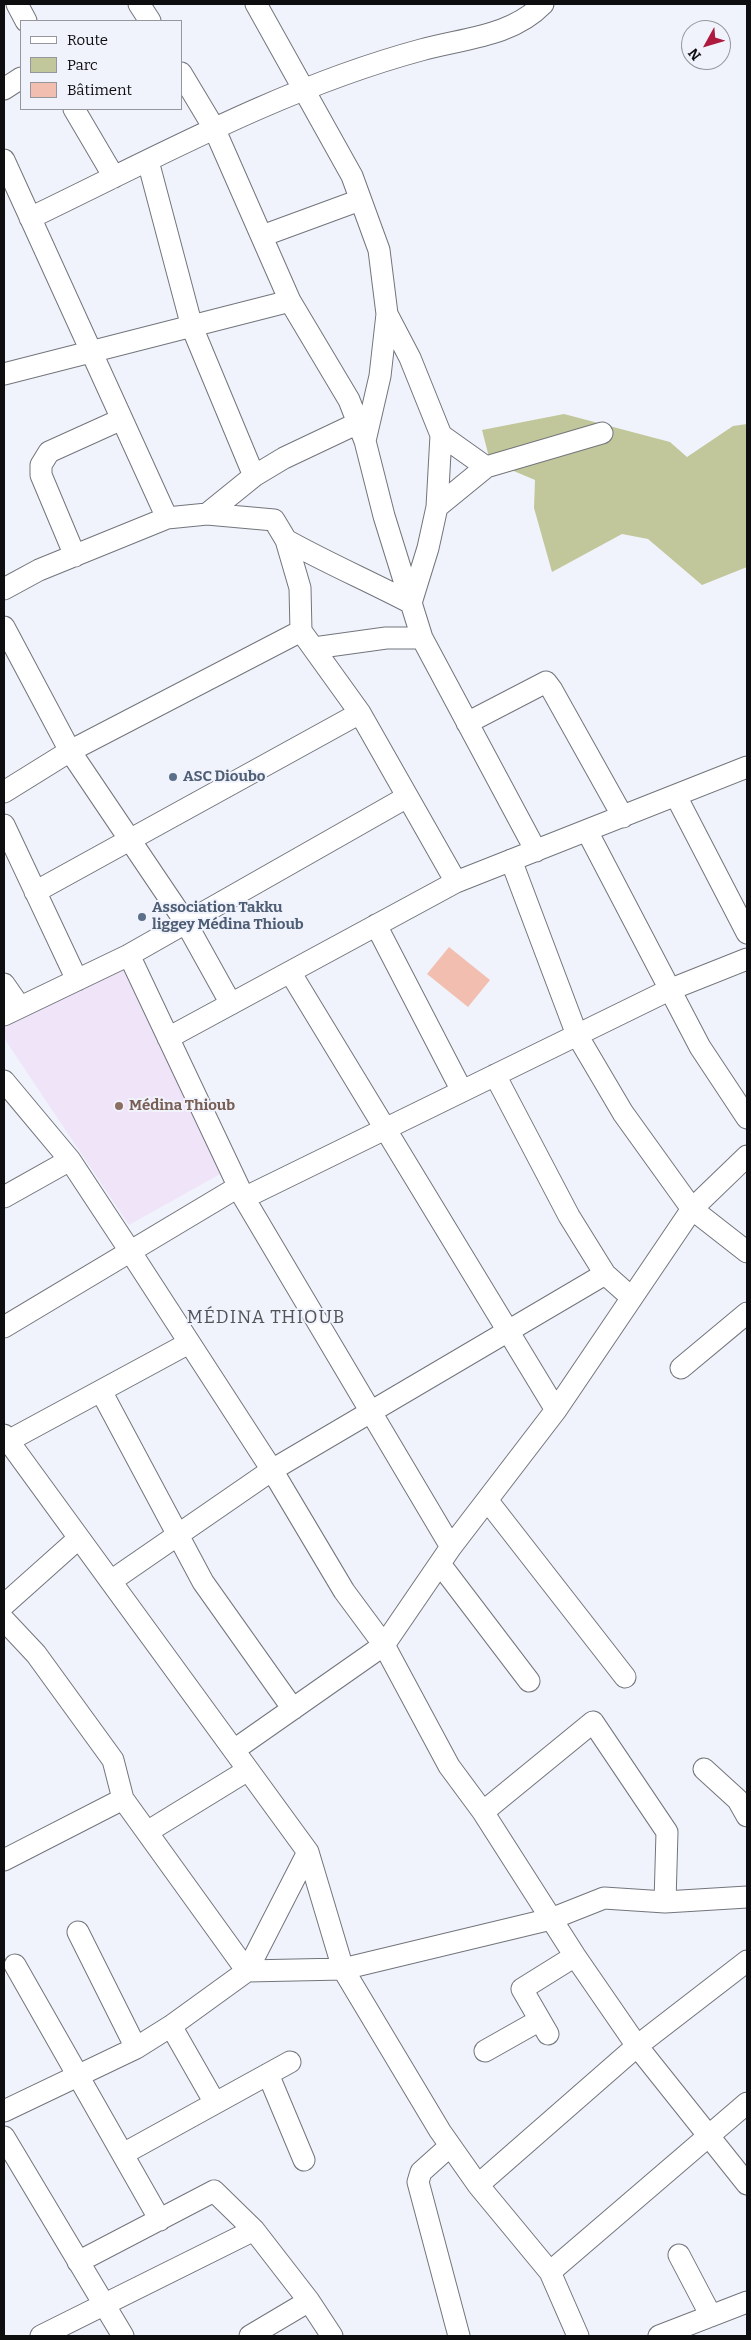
<!DOCTYPE html>
<html>
<head>
<meta charset="utf-8">
<style>
	body { margin:0 }
	#map { position:relative; width:751px; height:2340px; overflow:hidden; background:#f0f3fb; font-family:Bitter,serif }
	canvas { display:block }
	.frame { position:absolute; inset:0; border:5px solid #0e0e11; pointer-events:none }
	.legend { position:absolute; left:20px; top:20px; width:162px; height:90px; box-sizing:border-box; background:#f0f3fb; border:1px solid #96979d; margin:0; padding:6px 9px; list-style:none; font-size:15px; color:#0e0e11 }
	.legend li { display:flex; align-items:center; gap:10px; height:25px }
	.legend b { width:25px; border:1px solid #96979d }
	.north { position:absolute; left:681px; top:20px; width:50px; height:50px; box-sizing:border-box; background:#f0f3fb; border:1px solid #96979d; border-radius:50%; rotate:231deg; font-size:14px; font-weight:700; line-height:20px; text-align:center; color:#0e0e11 }
	.north::after { content:''; display:block; margin:auto; width:18px; height:22px; background:#ae1a3d; clip-path:polygon(50% 0,100% 100%,50% 72%,0 100%) }
</style>
</head>
<body>
<div id="map">
<canvas width="751" height="2340"></canvas>
<div class="frame"></div>
<ul class="legend">
<li><b style="height:6px;background:#fff"></b>Route</li>
<li><b style="height:14px;background:#c1c79a"></b>Parc</li>
<li><b style="height:14px;background:#f1beb0"></b>Bâtiment</li>
</ul>
<div class="north">N</div>
</div>
<script>
const c = document.querySelector('canvas').getContext('2d');
c.lineJoin = 'round';
function fill(path, color) {
  c.fillStyle = color;
  c.fill(path, 'evenodd');
}
function trace(path, color, width, dash) {
  c.strokeStyle = color;
  c.lineWidth = width;
  c.lineCap = dash ? 'butt' : 'round';
  c.setLineDash(dash || []);
  c.stroke(path);
}
function label(font, color, halo, rows, align = 'center') {
  c.font = font + ' Bitter,serif';
  c.lineWidth = 4;
  c.setLineDash([]);
  c.textBaseline = 'middle';
  c.strokeStyle = halo;
  c.fillStyle = color;
  for (const [text, x, y, turn = 0] of rows) {
    c.save();
    c.translate(x, y);
    c.rotate((+turn || 0) * Math.PI / 180);
    c.textAlign = isNaN(turn) ? turn : align;
    if (halo) c.strokeText(text, 0, 0);
    c.fillText(text, 0, 0);
    c.restore();
  }
}
fill(new Path2D(`
	M 122,965 L 222,1173 L 129,1225 L 4,1038 L 4,1021 Z`), '#f0e4f9');
fill(new Path2D(`
	M 564,414 L 670,442 L 687,457 L 733,426 L 747,424 L 747,567 L 702,585 L 648,539 L 622,534 L 552,572 L 534,508 L 535,480 L 490,461 L 482,430 Z`), '#c1c79a');
fill(new Path2D(`
	M 449,947 L 490,980 L 468,1007 L 427,974 Z`), '#f1beb0');
const minor = new Path2D(`
	M 17,4 L 26,21
	M 139,4 L 150,21
	M 256,4 L 352,176 L 379,250 L 387,314 L 380,376 L 365,441
	M 181,73 L 214,128 L 290,301 L 349,400 L 365,441 L 384,516 L 422,638 L 536,851
	M 4,89 L 21,78
	M 74,109 L 114,177
	M 4,160 L 167,518
	M 148,161 L 192,327 L 254,476
	M 30,218 C 157,157 284,87 421,50 C 463,38 511,37 543,4
	M 262,236 L 360,200
	M 4,374 L 290,301
	M 441,435 L 486,467 L 602,433
	M 437,507 L 486,467
	M 207,514 L 254,476 L 284,458 L 358,423
	M 286,540 C 327,563 369,581 411,603 L 428,548 L 437,507 L 441,435 L 410,358 L 387,314
	M 75,556 L 41,475 L 41,465 L 49,452 L 122,419
	M 4,589 L 39,570 L 167,518 L 207,514 L 274,520 L 286,540 L 300,588 L 301,631 L 360,713 L 456,882
	M 4,627 L 70,751 L 186,923 L 231,1004
	M 314,648 L 386,638 L 422,638
	M 467,723 L 546,682 L 552,690 L 623,817
	M 4,792 L 70,751 L 301,631
	M 676,796 L 747,933
	M 4,825 L 77,980
	M 587,831 L 700,1047 L 747,1118
	M 511,860 L 577,1035 L 623,1113 L 692,1209 L 747,1252
	M 35,892 L 360,713
	M 376,925 L 462,1091
	M 129,955 L 244,1198 L 451,1547
	M 290,972 L 556,1410
	M 4,984 L 20,1007
	M 4,1015 L 129,955 L 407,797
	M 168,1038 L 456,882 L 747,767
	M 495,1075 L 569,1216 L 605,1274 L 632,1298
	M 4,1081 L 70,1160 L 130,1251 L 272,1470 L 344,1591 L 384,1645 L 449,1766 L 483,1812 L 575,1956 L 637,2046 L 747,2184
	M 4,1197 L 70,1160
	M 244,1198 L 669,990 L 747,959
	M 4,1327 L 238,1187
	M 681,1368 L 747,1313
	M 101,1391 L 203,1582 L 293,1709
	M 4,1435 L 308,1852 L 343,1969 L 440,2131 L 478,2185 L 550,2272 L 578,2336
	M 8,1441 L 189,1343
	M 487,1500 L 625,1677
	M 440,1564 L 529,1681
	M 111,1581 L 272,1470 L 605,1274
	M 4,1605 L 79,1538
	M 4,1620 L 36,1654 L 113,1760 L 123,1799 L 247,1971
	M 234,1750 L 384,1645 L 451,1547 L 556,1410 L 692,1209 L 747,1156
	M 704,1769 L 738,1800 L 747,1816
	M 483,1812 L 593,1722 L 667,1832 L 665,1902
	M 147,1832 L 248,1770
	M 4,1860 L 123,1799
	M 78,1932 L 136,2048
	M 15,1965 L 160,2220
	M 247,1971 L 343,1969 L 551,1919 L 604,1898 L 665,1902 L 747,1897
	M 171,2026 L 215,2103
	M 548,2034 L 522,1989 L 575,1956
	M 485,2051 L 540,2020
	M 268,2074 L 304,2160
	M 4,2111 L 136,2048 L 171,2026 L 247,1971 L 308,1852
	M 4,2137 L 123,2336
	M 450,2146 L 421,2172 L 418,2182 L 459,2336
	M 123,2154 L 290,2062
	M 478,2185 L 637,2046 L 747,1961
	M 679,2255 L 711,2316
	M 78,2262 L 214,2191 L 254,2230 L 309,2301 L 332,2336
	M 550,2272 L 747,2103
	M 41,2336 L 254,2230
	M 250,2336 L 309,2301
	M 659,2336 L 747,2302`);
trace(minor, '#72757c', 23);
trace(minor, '#fff', 21);
for (const [x, y, r, color] of [
	[173,777,5,"#5c6f8a"],
	[142,917,5,"#5c6f8a"],
	[119,1106,5,"#8d6e63"]
]) {
  const dot = new Path2D();
  dot.arc(x, y, r, 0, 2 * Math.PI);
  c.fillStyle = color;
  c.fill(dot);
  trace(dot, '#f0f3fb', 2);
}
label('bold 15px', '#4e5e75', '#f0f3fb', [
	["ASC Dioubo",183,777],
	["Association Takku",152,908],
	["liggey Médina Thioub",152,925]
], 'left');
label('bold 15px', '#785e54', '#f0f3fb', [
	["Médina Thioub",129,1106]
], 'left');
c.letterSpacing = '1px';
label('18px', '#515359', '#f0f3fb', [
	["MÉDINA THIOUB",266,1318]
]);
c.letterSpacing = '0px';
</script>
</body>
</html>
